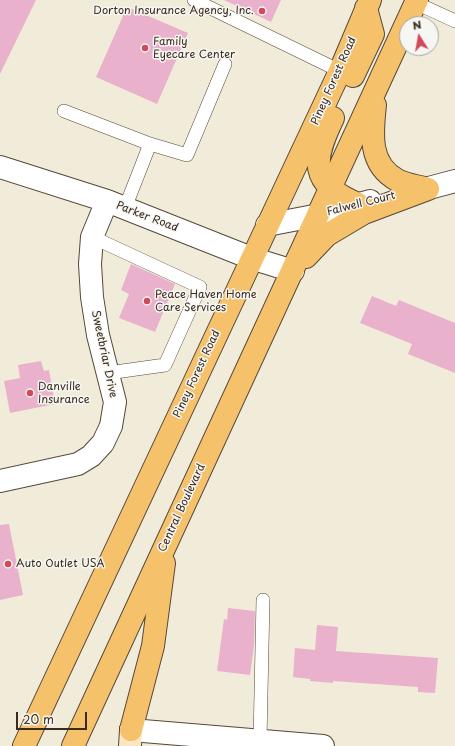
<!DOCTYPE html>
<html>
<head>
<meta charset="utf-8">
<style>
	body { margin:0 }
	#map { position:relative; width:455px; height:746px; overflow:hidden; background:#f1ecda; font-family:"Playpen Sans",sans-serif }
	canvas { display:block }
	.north { position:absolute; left:399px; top:16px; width:40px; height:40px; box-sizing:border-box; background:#f6f6f2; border:1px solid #aba49d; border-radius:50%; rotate:349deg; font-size:11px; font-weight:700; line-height:16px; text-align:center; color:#3b2a1e }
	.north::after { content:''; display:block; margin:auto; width:14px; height:18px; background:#d1495b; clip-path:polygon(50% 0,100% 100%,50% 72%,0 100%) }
	.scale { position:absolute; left:16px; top:712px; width:71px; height:18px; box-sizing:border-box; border:2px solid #3b2a1e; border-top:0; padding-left:5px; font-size:12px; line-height:14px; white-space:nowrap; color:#3b2a1e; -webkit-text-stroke:3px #f6f6f2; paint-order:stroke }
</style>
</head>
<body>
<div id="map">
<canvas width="455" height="746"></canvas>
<div class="north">N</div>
<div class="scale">20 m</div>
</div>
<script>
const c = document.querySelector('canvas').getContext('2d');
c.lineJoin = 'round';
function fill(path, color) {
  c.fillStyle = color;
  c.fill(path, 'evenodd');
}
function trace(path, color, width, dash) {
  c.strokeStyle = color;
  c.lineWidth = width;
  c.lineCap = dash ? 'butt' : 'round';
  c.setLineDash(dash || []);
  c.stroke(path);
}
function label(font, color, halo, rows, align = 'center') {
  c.font = font + ' "Playpen Sans",sans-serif';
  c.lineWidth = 3;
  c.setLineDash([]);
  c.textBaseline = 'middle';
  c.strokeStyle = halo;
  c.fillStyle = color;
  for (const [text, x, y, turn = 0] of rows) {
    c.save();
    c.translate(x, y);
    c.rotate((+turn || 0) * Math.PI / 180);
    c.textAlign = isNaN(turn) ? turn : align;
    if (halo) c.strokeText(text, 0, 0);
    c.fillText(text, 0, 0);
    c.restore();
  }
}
fill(new Path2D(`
	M 0,0 L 36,0 L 0,74 Z
	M 224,0 L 281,0 L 271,22 Z
	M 127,7 L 188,33 L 157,104 L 96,77 Z
	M 131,264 L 175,284 L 155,332 L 119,318 L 129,294 L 121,290 Z
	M 372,296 L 396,306 L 399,300 L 455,323 L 455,373 L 408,354 L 412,344 L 360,323 Z
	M 41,361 L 44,371 L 49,370 L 55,404 L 10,413 L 4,381 L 20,378 L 18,365 Z
	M 9,524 L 23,595 L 0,600 L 0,525 Z
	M 228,608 L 255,611 L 254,645 L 250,675 L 217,671 L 224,619 L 227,620 Z
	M 317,625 L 338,627 L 336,651 L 438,658 L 435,693 L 418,692 L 418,687 L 333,681 L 333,683 L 310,681 L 310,679 L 293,677 L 295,648 L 315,650 Z`), '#e9b1cb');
const lane = new Path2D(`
	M 194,0 L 340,71
	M 416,3 L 455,21
	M 64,111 L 150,144
	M 125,208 L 150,144 L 187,155 L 225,64
	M 92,237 L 200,287 L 165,365 L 108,373
	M 260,740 L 263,600`);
const street = new Path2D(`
	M 0,167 L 107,201 L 251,258 L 293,271
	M 410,193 L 455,181
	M 267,225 L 319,215 L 370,201
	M 0,481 L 78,464 L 91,456 L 103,443 L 111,426 L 115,402 L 98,335 L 92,297 L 90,264 L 92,237 L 107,201
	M 131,730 L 323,746`);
const secondary = new Path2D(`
	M 130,746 L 131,730`);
const primary = new Path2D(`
	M 353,76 L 373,34 L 366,8
	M 375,105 C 372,133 368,164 397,180 C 406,185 418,186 428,189
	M 333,118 C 313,160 308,183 358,204
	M 306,257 L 327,235 L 364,213 L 428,189
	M 131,730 L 153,646 L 164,563
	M 24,746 L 340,71 L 370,0
	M 73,746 L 417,0`);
trace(lane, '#56473a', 14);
trace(street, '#56473a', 24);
trace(secondary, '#56473a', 24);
trace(primary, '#56473a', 24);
trace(lane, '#fff', 13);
trace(street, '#fff', 22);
trace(secondary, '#fbe6c4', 22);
trace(primary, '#f5c16b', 22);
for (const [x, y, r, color] of [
	[262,11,4,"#d1495b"],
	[145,48,4,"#d1495b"],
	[147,301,4,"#d1495b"],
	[30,393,4,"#d1495b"],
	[8,564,4,"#d1495b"]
]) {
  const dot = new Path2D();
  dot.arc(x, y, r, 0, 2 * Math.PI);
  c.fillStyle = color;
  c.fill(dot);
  trace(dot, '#f6f6f2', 1.5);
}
label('11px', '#3b2a1e', '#f6f6f2', [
	["Dorton Insurance Agency, Inc.",254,11,"right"],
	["Family",153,42],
	["Eyecare Center",153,55],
	["Peace Haven Home",155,295],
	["Care Services",155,308],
	["Danville",38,387],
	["Insurance",38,400],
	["Auto Outlet USA",16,564]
], 'left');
label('11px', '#3b2a1e', '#f6f6f2', [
	["Piney Forest Road",334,81,-66],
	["Falwell Court",361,204,-14],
	["Parker Road",147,217,21],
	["Sweetbriar Drive",104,354,78],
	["Piney Forest Road",197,374,-65],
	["Central Boulevard",182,508,-65]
]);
</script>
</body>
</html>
